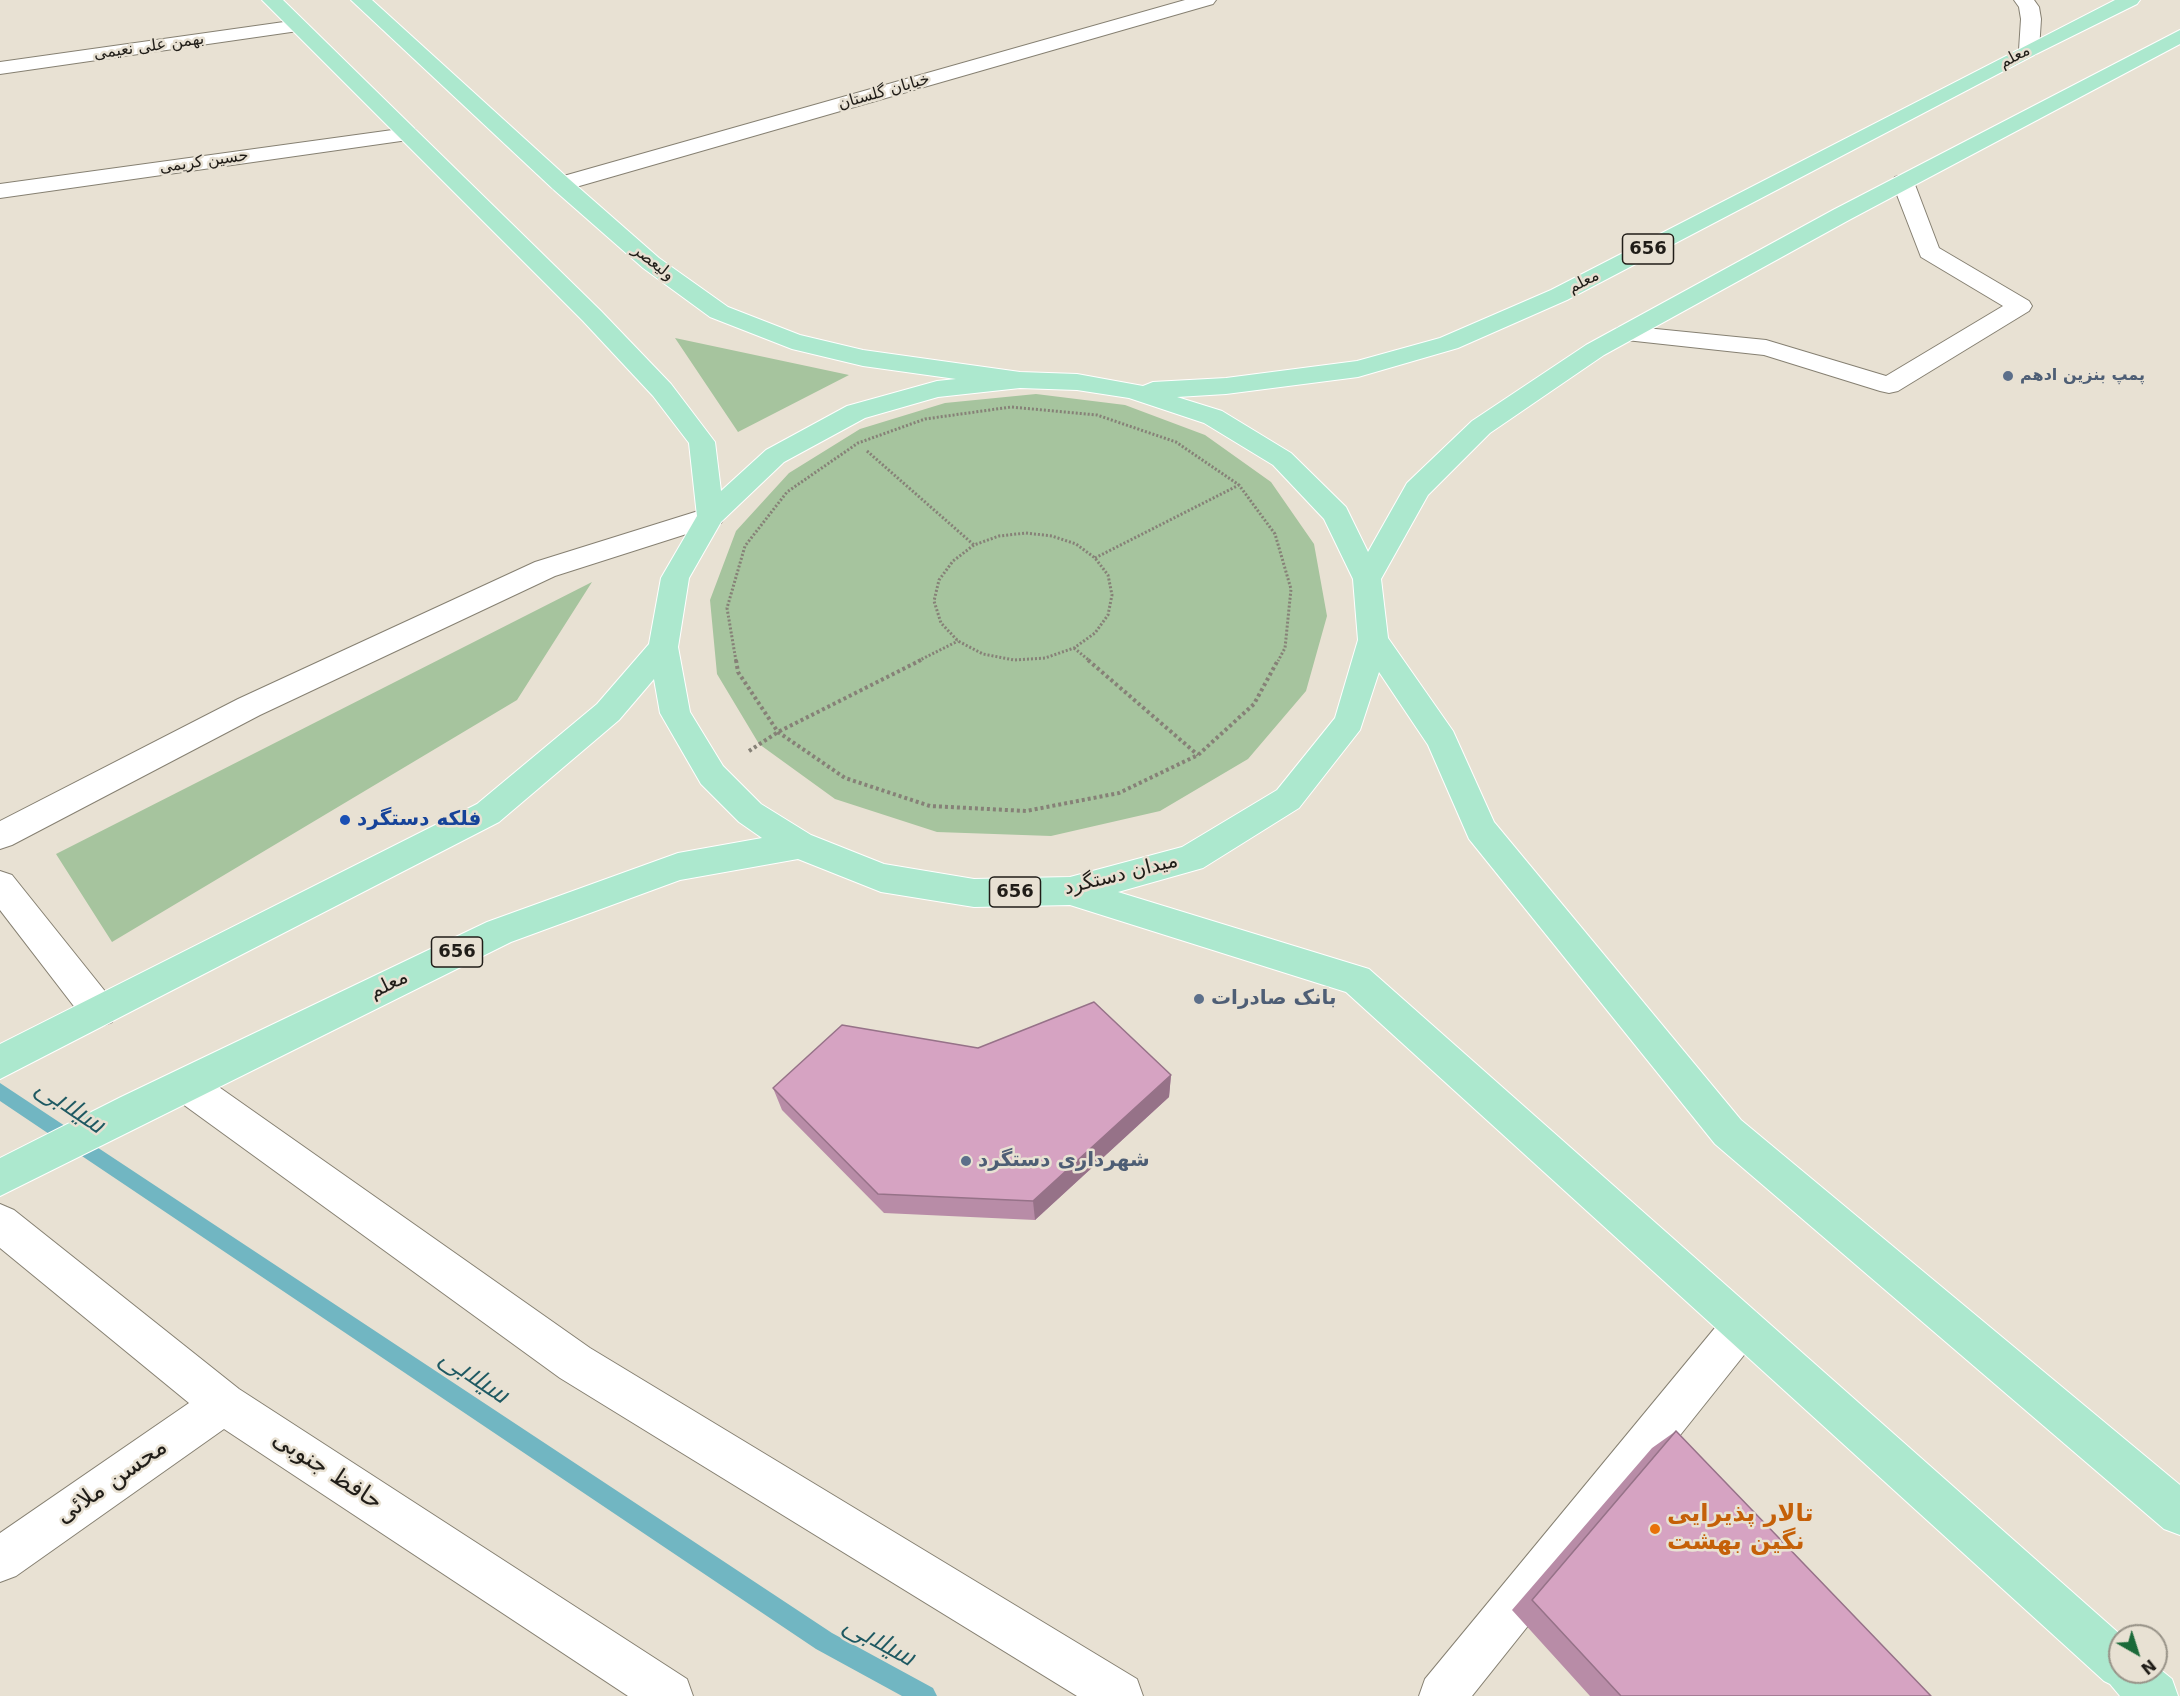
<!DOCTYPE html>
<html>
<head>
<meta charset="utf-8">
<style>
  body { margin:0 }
  #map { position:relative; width:2180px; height:1696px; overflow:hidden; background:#e8e1d3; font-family:"DejaVu Sans",sans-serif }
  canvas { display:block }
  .north { position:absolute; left:2108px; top:1624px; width:60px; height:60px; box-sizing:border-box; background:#e8e1d3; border:2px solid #989388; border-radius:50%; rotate:141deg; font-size:16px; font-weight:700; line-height:24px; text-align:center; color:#201d18 }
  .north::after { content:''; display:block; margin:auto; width:21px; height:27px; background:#1b6a3a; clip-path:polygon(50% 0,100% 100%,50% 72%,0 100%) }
</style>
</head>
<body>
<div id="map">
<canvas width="2180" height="1696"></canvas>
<div class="north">N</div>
</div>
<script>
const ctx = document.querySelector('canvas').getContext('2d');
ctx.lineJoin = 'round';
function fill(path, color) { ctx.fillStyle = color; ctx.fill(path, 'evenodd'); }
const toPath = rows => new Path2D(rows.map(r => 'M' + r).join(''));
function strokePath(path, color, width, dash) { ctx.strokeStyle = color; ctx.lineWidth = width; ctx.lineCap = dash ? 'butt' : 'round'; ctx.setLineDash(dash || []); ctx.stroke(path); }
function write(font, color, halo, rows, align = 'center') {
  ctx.font = font + ' "DejaVu Sans",Cairo,sans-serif'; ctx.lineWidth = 5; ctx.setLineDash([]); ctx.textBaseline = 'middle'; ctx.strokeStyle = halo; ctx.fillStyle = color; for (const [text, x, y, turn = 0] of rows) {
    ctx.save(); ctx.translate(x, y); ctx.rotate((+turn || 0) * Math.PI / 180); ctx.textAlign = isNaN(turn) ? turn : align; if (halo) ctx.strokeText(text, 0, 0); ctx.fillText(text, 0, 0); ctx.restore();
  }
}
const green = toPath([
  [675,338,849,375,738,432],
  [1036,394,1125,405,1205,435,1271,482,1314,544,1327,616,1306,691,1248,759,1160,811,1051,836,937,832,835,799,759,744,717,674,710,600,736,531,789,473,860,429,945,403],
  [592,582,517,700,112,942,56,854]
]);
const stream = toPath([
  [0,1083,832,1633,933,1688,937,1696,902,1696,816,1649,0,1101,0,1083]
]);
const pathFar1 = toPath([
  [867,451,974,545],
  [1026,533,1052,536,1076,544,1095,558,1108,575,1112,595,1108,615,1095,633,1074,648,1045,658,1014,660,983,654,958,641,941,623,934,601,939,580,953,561,974,545,999,536,1026,533],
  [1095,558,1239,485],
  [1074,648,1090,661],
  [736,661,727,608,745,546,787,492,858,443,925,419,1011,407,1097,415,1176,442,1239,485,1275,534,1291,589,1285,648,1278,661],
  [918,661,958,641]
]);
const path = toPath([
  [736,660,738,672,778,732,845,778,930,806,1026,811,1119,793,1198,755,1254,704,1278,660],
  [1088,660,1198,755],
  [749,751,778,732,921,660]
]);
const minor = toPath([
  [1185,0,1216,0,1213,4,569,189,561,191,553,189,550,184,553,179,1185,0],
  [2014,0,2034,0,2039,7,2041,19,2039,50,2036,54,2029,56,2022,54,2019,50,2021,19,2019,7,2014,0],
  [298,20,305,22,308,26,305,30,0,74,0,62,298,20],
  [407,128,415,129,418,134,415,139,0,198,0,184,407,128],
  [1903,175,1911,177,1914,182,1939,248,2029,301,2032,306,2029,311,1898,391,1889,393,1880,391,1764,355,1626,340,1617,338,1614,333,1617,328,1626,326,1766,340,1886,376,2003,306,1921,257,1892,182,1895,177,1903,175],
  [711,507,721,509,725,516,721,523,555,576,260,715,12,845,0,849,0,821,238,699,535,562,711,507],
  [0,871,12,875,112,1000,117,1011,112,1022,99,1027,86,1022,0,910,0,871],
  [186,1068,199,1073,590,1348,1137,1679,1143,1696,1077,1696,560,1378,173,1097,168,1085,173,1073,186,1068],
  [0,1204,14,1210,239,1389,687,1679,693,1696,628,1696,224,1429,16,1576,0,1582,0,1533,189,1403,0,1248,0,1204],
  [1742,1306,1756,1312,1762,1326,1756,1340,1472,1696,1419,1696,1425,1679,1728,1312,1742,1306]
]);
const major = toPath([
  [262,0,283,0,601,311,671,384,715,442,721,491,766,450,847,406,937,381,956,379,863,366,792,349,710,317,643,268,553,189,351,0,372,0,569,179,659,258,728,307,800,335,863,350,1020,372,1077,374,1143,386,1153,382,1226,378,1357,361,1440,338,1551,290,2115,0,2140,0,2137,4,2036,54,1567,300,1458,348,1358,377,1226,394,1177,397,1222,411,1291,453,1346,507,1368,552,1407,483,1472,421,1586,345,1833,210,2180,30,2180,44,1849,220,1604,355,1490,433,1428,495,1381,579,1388,638,1453,731,1494,822,1741,1120,2180,1485,2180,1535,2164,1529,1715,1144,1469,839,1428,745,1379,672,1360,730,1299,808,1203,868,1118,892,1369,969,2122,1636,2120,1636,2120,1672,2156,1672,2156,1666,2172,1679,2178,1696,2120,1696,2110,1684,2104,1681,1346,992,1070,905,974,907,881,892,798,859,680,880,511,942,0,1196,0,1158,121,1097,487,922,678,853,762,838,739,822,701,784,660,713,654,679,619,720,499,822,0,1079,0,1044,477,804,597,704,649,644,661,578,697,516,689,443,653,396,583,321,262,0],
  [1020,388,1077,390,1129,398,1204,423,1273,465,1324,519,1353,579,1358,640,1335,718,1277,790,1182,847,1070,877,974,879,884,864,811,835,761,804,723,766,690,712,678,647,689,578,721,522,784,462,865,418,938,397,1020,388]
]);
const wall = toPath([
  [978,1048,1171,1075,1169,1097,1035,1220,884,1213,782,1110,773,1088],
  [1676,1431,1931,1696,1590,1696,1512,1610,1652,1448]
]);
const shadedWall = toPath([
  [1171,1075,1169,1097,1035,1220,1033,1201]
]);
const building = toPath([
  [1094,1002,1171,1075,1033,1201,878,1194,773,1088,842,1025,978,1048,1094,1002],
  [1676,1431,1931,1696,1621,1696,1532,1600,1676,1431]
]);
const markers = [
  [2008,376,6,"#5c6f8a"],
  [345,820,6,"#1a4fb4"],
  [1199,999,6,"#5c6f8a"],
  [966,1161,6,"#5c6f8a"],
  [1655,1529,6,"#e8710a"]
];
const farStreetnames = [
  ["بهمن علی نعیمی",149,47,-8],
  ["معلم",2015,57,-28],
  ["خیابان گلستان",884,92,-16],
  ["حسین کریمی",204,162,-8],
  ["ولیعصر",653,263,38],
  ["معلم",1584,282,-27]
];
const farServicenames = [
  ["پمپ بنزین ادهم",2020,376]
];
const shields = [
  [1648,249,51],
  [1015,892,51],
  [457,952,51]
];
const shieldNames = [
  ["656",1648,249],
  ["656",1015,892],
  ["656",457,952]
];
const transitNames = [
  ["فلکه دستگرد",357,820]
];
const streetNames = [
  ["میدان دستگرد",1121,875,-14],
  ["معلم",389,985,-26]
];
const serviceNames = [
  ["بانک صادرات",1211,999],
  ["شهرداری دستگرد",978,1161]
];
const nearStreetnames = [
  ["حافظ جنوبی",327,1471,33],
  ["محسن ملائی",112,1482,-35]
];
const nearFoodnames = [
  ["تالار پذیرایی",1667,1515],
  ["نگین بهشت",1667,1543]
];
const nearWaternames = [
  ["سیلابی",70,1107,34],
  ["سیلابی",474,1377,34],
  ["سیلابی",879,1642,29]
];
fill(green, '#a6c49e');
fill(stream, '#71b6c2');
strokePath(minor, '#868072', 2);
strokePath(major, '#fff', 2);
strokePath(pathFar1, '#868177', 3, [2, 2]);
strokePath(path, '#868177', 4, [3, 3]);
fill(minor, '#fff');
fill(major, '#ace8ce');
fill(wall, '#b88ca7');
fill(shadedWall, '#967288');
fill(building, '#d6a3c2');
strokePath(building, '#967288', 1.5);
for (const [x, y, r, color] of markers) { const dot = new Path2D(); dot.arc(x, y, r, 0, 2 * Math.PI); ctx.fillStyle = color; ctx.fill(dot); strokePath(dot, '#e8e1d3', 2); }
write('16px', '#201d18', '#e8e1d3', farStreetnames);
write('bold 16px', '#4e5e75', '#e8e1d3', farServicenames, 'left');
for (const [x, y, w] of shields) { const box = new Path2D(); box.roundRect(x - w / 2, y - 15, w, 30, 4.5); ctx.fillStyle = '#e8e1d3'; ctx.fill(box); strokePath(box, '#201d18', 1.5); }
write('bold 18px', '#201d18', null, shieldNames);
write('bold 20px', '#164399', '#e8e1d3', transitNames, 'left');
write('20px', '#201d18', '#e8e1d3', streetNames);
write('bold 20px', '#4e5e75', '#e8e1d3', serviceNames, 'left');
write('24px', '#201d18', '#e8e1d3', nearStreetnames);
write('bold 24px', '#c56008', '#e8e1d3', nearFoodnames, 'left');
write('italic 26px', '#1e5962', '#e8e1d3', nearWaternames);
</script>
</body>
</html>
